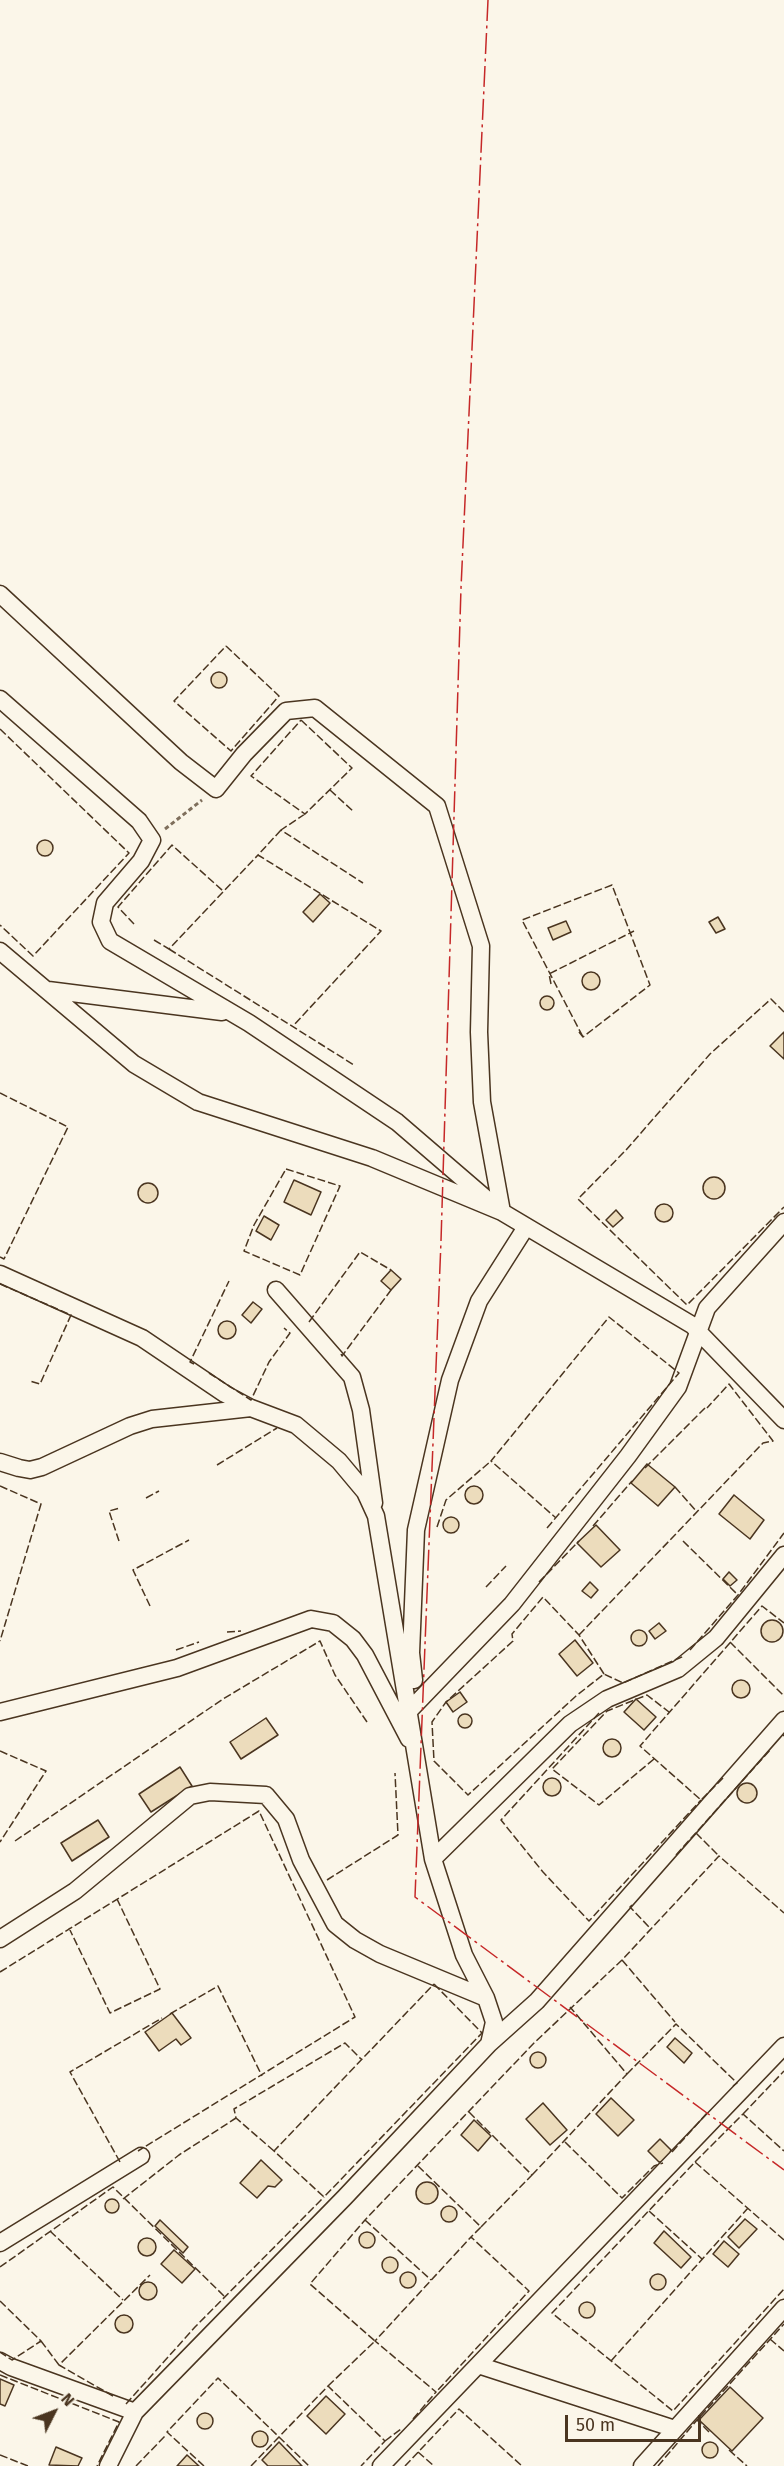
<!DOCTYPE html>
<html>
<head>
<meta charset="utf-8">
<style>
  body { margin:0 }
  #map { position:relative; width:784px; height:2466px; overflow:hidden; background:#fbf6e9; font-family:"Fira Sans",sans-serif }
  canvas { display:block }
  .north { position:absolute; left:24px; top:2382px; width:60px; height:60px; -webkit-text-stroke:4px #fbf6e9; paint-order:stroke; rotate:48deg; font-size:16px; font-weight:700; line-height:24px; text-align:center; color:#4a3520 }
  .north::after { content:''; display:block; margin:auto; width:21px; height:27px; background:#4a3520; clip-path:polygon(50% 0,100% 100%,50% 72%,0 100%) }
  .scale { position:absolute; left:565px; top:2415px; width:136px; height:27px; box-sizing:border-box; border:3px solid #4a3520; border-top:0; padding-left:8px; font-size:18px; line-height:21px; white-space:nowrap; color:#4a3520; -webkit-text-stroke:4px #fbf6e9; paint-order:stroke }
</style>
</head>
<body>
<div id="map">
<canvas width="784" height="2466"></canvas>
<div class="north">N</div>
<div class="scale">50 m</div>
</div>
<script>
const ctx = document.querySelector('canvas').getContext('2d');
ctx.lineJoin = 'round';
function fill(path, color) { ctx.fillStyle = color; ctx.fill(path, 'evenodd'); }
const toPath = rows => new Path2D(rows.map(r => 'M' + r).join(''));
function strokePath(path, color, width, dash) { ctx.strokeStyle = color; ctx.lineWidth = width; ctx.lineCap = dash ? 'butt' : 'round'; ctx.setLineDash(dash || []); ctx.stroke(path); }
const building = toPath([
  '211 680a8 8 0 1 1 16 0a8 8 0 1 1-16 0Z',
  '37 848a8 8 0 1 1 16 0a8 8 0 1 1-16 0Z',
  [320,894,330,903,313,922,303,912,320,894],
  [718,917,725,929,716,933,709,922,718,917],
  [566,921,571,932,553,940,548,928,566,921],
  '582 981a9 9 0 1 1 18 0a9 9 0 1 1-18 0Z',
  '540 1003a7 7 0 1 1 14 0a7 7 0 1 1-14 0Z',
  [784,1032,784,1059,770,1046,784,1032],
  '703 1188a11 11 0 1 1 22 0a11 11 0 1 1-22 0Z',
  [294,1180,321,1192,311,1215,284,1202,294,1180],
  '138 1193a10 10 0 1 1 20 0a10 10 0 1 1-20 0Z',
  '655 1213a9 9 0 1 1 18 0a9 9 0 1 1-18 0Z',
  [616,1210,623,1218,613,1227,606,1220,616,1210],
  [264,1216,279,1225,271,1240,256,1231,264,1216],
  [391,1270,401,1279,391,1290,381,1281,391,1270],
  [253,1302,262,1309,251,1323,242,1315,253,1302],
  '218 1330a9 9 0 1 1 18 0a9 9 0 1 1-18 0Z',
  [647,1464,675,1487,658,1506,631,1483,647,1464],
  '465 1495a9 9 0 1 1 18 0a9 9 0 1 1-18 0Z',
  [734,1495,764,1520,750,1539,719,1514,734,1495],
  '443 1525a8 8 0 1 1 16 0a8 8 0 1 1-16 0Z',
  [596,1525,620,1550,601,1567,577,1543,596,1525],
  [729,1572,737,1580,730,1586,723,1579,729,1572],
  [590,1582,598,1590,591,1598,582,1591,590,1582],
  '761 1631a11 11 0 1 1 22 0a11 11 0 1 1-22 0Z',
  [659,1623,666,1631,655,1639,649,1631,659,1623],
  '631 1638a8 8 0 1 1 16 0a8 8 0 1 1-16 0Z',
  [575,1640,593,1663,577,1676,559,1654,575,1640],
  '732 1689a9 9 0 1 1 18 0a9 9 0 1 1-18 0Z',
  [460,1692,467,1702,453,1712,446,1702,460,1692],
  [636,1699,656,1717,644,1730,624,1712,636,1699],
  '458 1721a7 7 0 1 1 14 0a7 7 0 1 1-14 0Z',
  [266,1718,278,1735,241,1759,230,1742,266,1718],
  '603 1748a9 9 0 1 1 18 0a9 9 0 1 1-18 0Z',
  [180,1767,192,1786,151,1812,139,1794,180,1767],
  '543 1787a9 9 0 1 1 18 0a9 9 0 1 1-18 0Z',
  '737 1793a10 10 0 1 1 20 0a10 10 0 1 1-20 0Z',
  [98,1820,109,1837,72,1861,61,1843,98,1820],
  [172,2013,191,2038,181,2045,176,2039,159,2051,145,2032,172,2013],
  [675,2038,692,2053,684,2063,667,2047,675,2038],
  '530 2060a8 8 0 1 1 16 0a8 8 0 1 1-16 0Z',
  [611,2098,634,2120,618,2136,596,2114,611,2098],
  [543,2103,567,2130,550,2145,526,2119,543,2103],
  [474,2120,491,2136,478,2151,461,2135,474,2120],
  [660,2139,671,2150,667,2161,659,2162,648,2151,660,2139],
  [261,2160,282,2180,275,2187,268,2186,257,2198,240,2183,261,2160],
  '416 2193a11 11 0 1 1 22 0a11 11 0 1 1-22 0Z',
  '105 2206a7 7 0 1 1 14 0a7 7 0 1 1-14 0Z',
  '441 2214a8 8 0 1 1 16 0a8 8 0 1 1-16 0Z',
  [745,2219,757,2229,739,2248,728,2237,745,2219],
  [160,2220,188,2247,183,2253,155,2226,160,2220],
  [664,2231,691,2257,681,2268,654,2243,664,2231],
  '359 2240a8 8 0 1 1 16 0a8 8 0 1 1-16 0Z',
  '138 2247a9 9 0 1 1 18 0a9 9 0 1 1-18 0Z',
  [724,2241,739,2254,728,2267,713,2254,724,2241],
  [174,2250,195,2269,182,2283,161,2264,174,2250],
  '382 2265a8 8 0 1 1 16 0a8 8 0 1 1-16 0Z',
  '400 2280a8 8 0 1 1 16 0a8 8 0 1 1-16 0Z',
  '650 2282a8 8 0 1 1 16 0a8 8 0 1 1-16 0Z',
  '139 2291a9 9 0 1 1 18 0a9 9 0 1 1-18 0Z',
  '579 2310a8 8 0 1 1 16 0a8 8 0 1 1-16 0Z',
  '115 2324a9 9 0 1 1 18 0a9 9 0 1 1-18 0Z',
  [0,2379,14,2385,5,2406,0,2404,0,2379],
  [730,2387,763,2418,732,2451,699,2420,730,2387],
  [326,2396,345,2414,326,2434,307,2416,326,2396],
  '197 2421a8 8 0 1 1 16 0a8 8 0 1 1-16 0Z',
  '252 2439a8 8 0 1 1 16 0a8 8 0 1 1-16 0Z',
  [279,2442,302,2466,268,2466,262,2460,279,2442],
  '702 2450a8 8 0 1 1 16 0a8 8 0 1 1-16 0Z',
  [56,2447,82,2458,78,2466,49,2465,56,2447],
  [187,2455,199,2466,177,2466,187,2455]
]);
const path = toPath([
  [165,829,202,800]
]);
const minor = toPath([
  [0,594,181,762,216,789,244,754,286,711,315,708,437,806,481,946,479,1032,482,1102,502,1212],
  [0,699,139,821,152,840,141,861,105,903,101,922,110,941,249,1023,397,1122,490,1202],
  [0,951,134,1064,198,1102,372,1158,502,1212,692,1325,784,1420],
  [48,990,222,1012],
  [0,1274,142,1338,225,1394,251,1408,296,1425,339,1461,365,1492,376,1516,433,1859,464,1955,486,1998,494,2022,489,2044],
  [276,1290,352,1377,361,1410,374,1503],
  [0,1462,19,1468,30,1470,42,1467,130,1426,152,1419,251,1408],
  [414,1680,411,1653,416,1530,450,1380,479,1301,526,1227],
  [409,1711,512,1604,628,1456,678,1387,707,1308,784,1222],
  [0,1712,177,1668,311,1619,333,1623,353,1639,365,1655,409,1739],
  [433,1859,570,1724,607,1699,678,1669,716,1638,784,1555],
  [0,1939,75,1891,190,1796,210,1792,266,1795,286,1819,301,1860,335,1924,355,1940,380,1954,486,1998],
  [0,2243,141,2156],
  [0,2361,11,2367,135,2412],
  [478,2365,675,2429],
  [108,2466,135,2412,345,2197,489,2044,537,2001,784,1720],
  [381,2466,784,2046],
  [642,2466,784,2308]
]);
const fence = toPath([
  [226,646,279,696,231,751,174,701,226,646],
  [301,720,352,768,305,814,251,776,301,720],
  [0,729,129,853,33,956,0,925],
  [330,790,354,812],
  [305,814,281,830,363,883],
  [281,830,258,855,381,931,293,1026],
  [134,924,118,907,172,845,223,891],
  [154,940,169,949,258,855],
  [169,949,354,1065],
  [551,984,549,974,634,931],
  [784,1012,771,999,710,1054,626,1150,578,1199,687,1305,784,1207],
  [579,1032,583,1037,650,985,612,885,522,920,583,1037],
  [0,1093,68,1127,4,1259,0,1257],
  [286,1169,340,1186,300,1275,244,1251,254,1225,286,1169],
  [0,1284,71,1315,40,1384,30,1381],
  [309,1322,360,1252,391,1270],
  [341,1354,342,1356,391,1290],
  [194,1364,190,1362,229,1281],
  [209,1373,251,1400,269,1362,290,1333,284,1328],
  [217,1465,277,1428],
  [645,1468,705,1408],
  [0,1486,41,1504,0,1641],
  [675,1487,697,1512],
  [146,1498,159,1491],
  [593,1526,632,1481],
  [437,1527,446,1500,491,1461],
  [547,1528,679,1373,609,1317,491,1461,556,1518],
  [119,1541,109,1511,120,1508],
  [683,1541,738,1595],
  [539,1582,579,1541],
  [486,1587,506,1566],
  [150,1606,133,1570,189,1540],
  [227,1632,241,1631],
  [579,1635,763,1443,773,1441,729,1384,707,1408],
  [730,1642,784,1696],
  [176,1650,199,1642],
  [690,1650,738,1595,784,1533],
  [604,1674,579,1635,543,1597,512,1634,513,1641,446,1702,432,1722,434,1761,468,1795,576,1696,604,1674,623,1683,684,1656],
  [599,1713,501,1820,543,1872,589,1921,701,1800],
  [783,1736,784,1735],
  [0,1751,46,1771,0,1842],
  [654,1759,599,1805,552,1769,607,1711,647,1695,669,1712],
  [723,1778,701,1800,640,1746,762,1606,784,1623],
  [696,1833,719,1856],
  [15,1841,223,1699,320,1641,335,1675,367,1722],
  [676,1855,770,1750],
  [327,1880,398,1835,395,1773],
  [632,1905,630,1907,650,1928],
  [69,1928,110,2013,160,1989,117,1899],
  [622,1960,675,2022],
  [0,1972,259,1811,355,2017,138,2151],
  [434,1984,482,2033,324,2197,274,2151,434,1984],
  [170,2014,218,1986,262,2076],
  [627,2074,676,2024,737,2083,733,2086],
  [469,2112,532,2175,481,2227],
  [743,2114,784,2071],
  [565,2142,622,2198,654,2166,663,2163],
  [274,2151,236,2118,234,2109,345,2043,362,2060],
  [672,2152,708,2112],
  [120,2162,70,2072,162,2018],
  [695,2162,743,2114,784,2151],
  [418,2166,481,2227,471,2237],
  [532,2175,627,2074,570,2007],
  [123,2199,179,2155,236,2118],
  [649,2211,702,2259],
  [365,2220,431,2280],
  [50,2231,123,2300],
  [784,2240,695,2162,552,2313,673,2411,784,2289],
  [0,2267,113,2187,225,2297],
  [0,2301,41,2341,12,2360,0,2352],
  [770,2339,784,2351],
  [41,2341,59,2365],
  [611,2361,748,2208],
  [0,2375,119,2422,97,2466],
  [328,2386,375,2341,310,2284,365,2220,534,2043,622,1960,719,1856,784,1913],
  [113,2396,59,2365,150,2275],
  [126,2404,195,2327,324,2197],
  [413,2419,436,2392,375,2341,471,2237,529,2291,438,2390],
  [709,2432,697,2420,784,2324],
  [385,2441,401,2429],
  [729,2450,747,2466],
  [418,2452,434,2466],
  [0,2455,28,2466],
  [136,2466,166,2435],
  [204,2466,167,2432,218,2378,309,2466],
  [251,2466,328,2386,385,2441,361,2466],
  [405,2466,459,2409,522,2466],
  [658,2466,697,2420]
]);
const power = toPath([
  [488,0,461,588,441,1241,415,1897,784,2170]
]);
fill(building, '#ecdcbc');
strokePath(building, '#4a3520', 1.5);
strokePath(minor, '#4a3520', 19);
strokePath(path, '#7f6f5c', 3, [4.5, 3]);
strokePath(minor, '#fbf6e9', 16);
strokePath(fence, '#4a3520', 1.5, [8, 3]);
strokePath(power, '#c62828', 1.5, [21, 4.5, 3, 4.5]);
</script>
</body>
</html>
